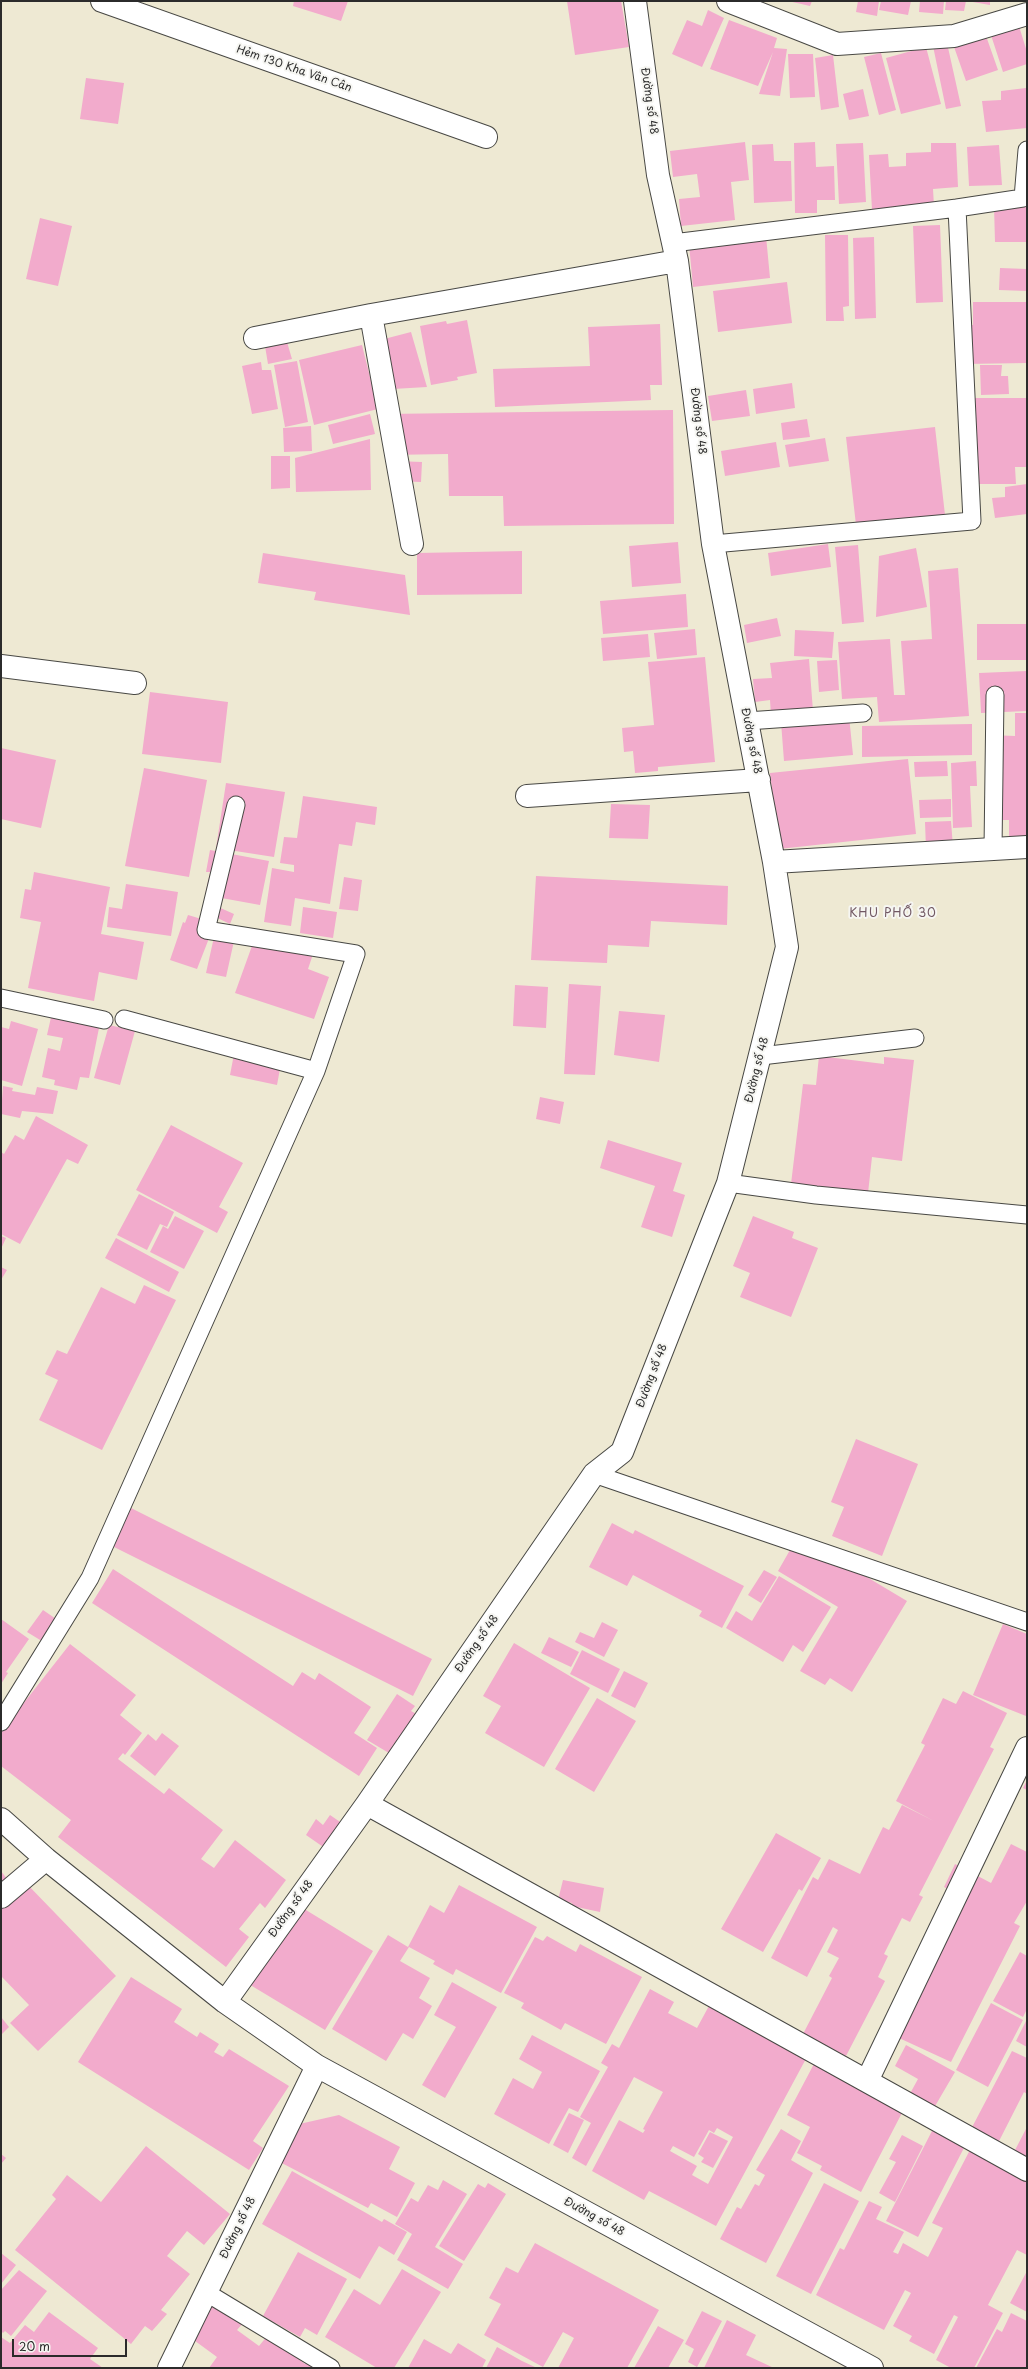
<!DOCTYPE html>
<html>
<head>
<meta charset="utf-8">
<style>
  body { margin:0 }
  #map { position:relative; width:1028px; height:2369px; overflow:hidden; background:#eee9d3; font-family:"Playpen Sans",sans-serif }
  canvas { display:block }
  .frame { position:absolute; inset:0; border:2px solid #2b2b2b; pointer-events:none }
  .scale { position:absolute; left:12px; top:2339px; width:115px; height:18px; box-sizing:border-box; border:2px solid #2b2b2b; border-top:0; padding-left:5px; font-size:12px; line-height:14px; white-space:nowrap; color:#2b2b2b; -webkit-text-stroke:3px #f6f6f2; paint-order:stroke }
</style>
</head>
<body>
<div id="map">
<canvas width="1028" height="2369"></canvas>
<div class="frame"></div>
<div class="scale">20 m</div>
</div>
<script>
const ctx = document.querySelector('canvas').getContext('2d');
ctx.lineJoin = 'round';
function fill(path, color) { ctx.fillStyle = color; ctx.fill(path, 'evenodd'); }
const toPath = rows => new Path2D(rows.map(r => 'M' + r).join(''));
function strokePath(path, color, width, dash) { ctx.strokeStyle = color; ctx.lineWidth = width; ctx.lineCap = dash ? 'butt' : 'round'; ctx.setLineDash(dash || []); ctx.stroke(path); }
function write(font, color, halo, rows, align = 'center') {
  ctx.font = font + ' "Playpen Sans",sans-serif'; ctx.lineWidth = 4; ctx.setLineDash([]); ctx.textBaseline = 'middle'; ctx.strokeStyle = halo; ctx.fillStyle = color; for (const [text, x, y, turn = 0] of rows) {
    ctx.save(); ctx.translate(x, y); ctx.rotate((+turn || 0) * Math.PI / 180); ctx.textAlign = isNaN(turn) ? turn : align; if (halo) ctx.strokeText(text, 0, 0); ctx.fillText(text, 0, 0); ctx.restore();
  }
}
const building = toPath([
  [294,1,348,1,341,21,293,6],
  [567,1,621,1,629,47,575,55],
  [788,1,812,1,810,6],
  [858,1,879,1,877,16,856,12],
  [881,1,911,1,908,15,879,10],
  [920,1,944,1,943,14,919,12],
  [946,1,966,1,964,11,945,10],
  [967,1,990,1,990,5],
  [708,10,724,18,702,67,672,54,687,20,702,26],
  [729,20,777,38,774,48,787,49,780,96,759,94,773,52,758,86,710,69],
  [1018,23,1027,52,1027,64,1003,72,990,32],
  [985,33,998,70,966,81,953,44],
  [947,43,961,106,946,109,933,46],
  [926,47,941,104,901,114,886,58],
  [881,53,896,110,879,115,864,57],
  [788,54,813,54,815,97,790,98],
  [833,55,839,107,821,110,815,58],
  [86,78,124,83,118,124,80,119],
  [1026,88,1027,128,986,132,982,101,1001,100,1001,91],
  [863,89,869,116,849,120,843,94],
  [745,142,749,180,731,182,735,220,681,226,679,199,700,197,697,174,673,177,670,151],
  [815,142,816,167,834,166,835,200,817,200,817,213,795,213,794,143],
  [863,143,866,202,839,204,836,144],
  [931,143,956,143,958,187,933,189,934,206,872,210,869,155,888,154,889,167,906,166,906,153,931,152],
  [773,144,774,161,791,161,792,201,754,203,752,145],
  [999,145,1002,185,969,186,967,147],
  [994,206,1027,206,1027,242,995,242],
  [40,218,72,226,58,286,26,279],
  [940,225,943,302,916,303,913,226],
  [825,235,848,235,849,306,843,307,844,321,826,321],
  [766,236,770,278,693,287,689,244],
  [874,237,876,318,855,319,853,238],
  [1000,268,1027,269,1027,291,999,290],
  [787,282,792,323,718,332,713,291],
  [973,302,1027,302,1027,363,965,364,965,325,973,325],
  [467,320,477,373,457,377,458,380,431,385,420,326,446,321,447,324],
  [660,324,662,385,650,385,651,400,495,407,493,369,590,366,588,327],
  [411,332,427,387,393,389,365,344],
  [287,342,292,359,268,364,265,346],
  [362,345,378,409,314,425,299,360],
  [297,361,308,422,285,427,274,365],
  [261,362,262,370,271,370,278,409,252,414,242,366],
  [980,365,1002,365,1001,376,1008,376,1009,394,981,395],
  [792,383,795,408,756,414,753,389],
  [746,390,750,416,712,421,708,396],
  [971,398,1027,398,1027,467,1015,467,1016,484,963,484],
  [673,410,674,524,504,526,503,496,449,496,448,454,388,455,387,414],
  [370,414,375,434,333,444,328,425],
  [807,419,810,437,783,440,781,423],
  [311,426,312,451,284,452,283,428],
  [935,427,945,515,856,525,846,437],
  [825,438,829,461,789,467,785,445],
  [370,439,371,490,296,492,295,458],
  [776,442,780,467,725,476,721,451],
  [271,456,290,456,290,488,271,489],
  [395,461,422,462,421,482,393,481],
  [1027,484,1027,514,995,518,992,498,1005,497,1005,487],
  [678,542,681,583,632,587,629,546],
  [828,544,831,567,771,576,768,553],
  [858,545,864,622,842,624,835,547],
  [916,548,927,607,876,617,879,556],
  [522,551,522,594,417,595,417,553],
  [263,553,405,575,410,615,314,600,316,592,258,583],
  [958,568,969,716,879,722,877,697,842,699,838,642,890,639,894,695,905,695,901,641,932,639,928,571],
  [686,594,688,627,603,634,600,601],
  [777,618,781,636,747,643,744,625],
  [977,624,1027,624,1027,660,977,660],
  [695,629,697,655,657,659,654,633],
  [795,630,834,632,832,658,794,656],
  [648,634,650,657,603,661,601,638],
  [705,657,715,762,658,767,658,771,635,773,633,751,624,752,622,728,654,725,648,662],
  [809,659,813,711,771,715,770,700,755,702,753,679,772,678,770,663],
  [837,660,839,690,819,692,817,661],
  [1027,671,1027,711,981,713,979,673],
  [150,692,228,702,221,763,142,754],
  [1015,713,1027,713,1027,837,1009,837,1009,820,991,820,991,735,1015,736],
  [849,716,853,755,784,761,781,722],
  [972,724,972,755,862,757,862,726],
  [1,748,56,760,41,828,1,819],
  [908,759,916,834,779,849,770,773],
  [947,761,948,776,915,777,914,762],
  [976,761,977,786,970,786,972,827,953,828,951,763],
  [144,768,207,780,189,877,125,866],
  [226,783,285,792,274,857,216,848],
  [303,796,377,807,375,825,356,822,352,846,339,844,330,904,295,898,291,926,264,922,272,868,294,872,294,865,280,863,284,837,297,838],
  [951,799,951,817,920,818,919,800],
  [611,804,650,805,648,839,609,838],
  [951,821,953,847,926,849,925,822],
  [210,850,269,861,260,905,205,895,210,872,206,872],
  [34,872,110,887,101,934,144,942,137,980,99,972,94,1001,28,988,41,922,20,918,25,889,31,890],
  [536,876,728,886,727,925,651,921,649,947,608,945,607,963,531,960],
  [344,877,362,880,358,911,339,909],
  [126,884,178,892,171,936,107,927,109,907,122,909],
  [207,902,234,914,230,924,203,911],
  [303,907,337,912,333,938,300,933],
  [188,915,215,923,197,969,170,960,183,922,185,923],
  [257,932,314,951,308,969,329,977,314,1019,235,993],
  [214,937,234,941,226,977,206,973],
  [569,984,601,986,595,1075,564,1074],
  [515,985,548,987,546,1028,513,1026],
  [619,1011,665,1015,659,1062,614,1055],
  [52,1013,100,1023,89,1078,80,1077,77,1090,54,1085,55,1080,42,1077,48,1048,60,1051,63,1038,47,1035],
  [11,1021,38,1029,22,1086,1,1080,1,1027,9,1029],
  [109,1025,135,1031,120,1085,94,1078],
  [235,1049,282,1058,277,1085,230,1075],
  [819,1056,884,1064,884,1057,914,1060,902,1161,872,1157,868,1193,791,1184,803,1084,816,1085],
  [3,1086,13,1088,12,1091,35,1095,37,1087,58,1091,53,1114,22,1111,20,1118,1,1114],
  [540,1097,564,1102,560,1124,536,1119],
  [36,1116,88,1145,78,1164,67,1159,20,1244,1,1234,1,1152,4,1154,15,1135,24,1140],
  [171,1125,243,1163,219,1207,228,1212,217,1233,136,1190],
  [608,1140,682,1163,673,1191,685,1195,672,1237,641,1227,655,1186,600,1168],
  [139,1194,174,1212,167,1227,160,1224,147,1250,117,1235],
  [175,1216,204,1231,184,1269,150,1252,163,1226,168,1229],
  [753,1216,794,1232,792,1238,818,1248,791,1317,740,1297,750,1273,733,1266],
  [1,1236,6,1238,1,1249],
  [116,1238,179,1272,169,1292,105,1258],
  [1,1267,7,1270,1,1280],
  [144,1285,176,1300,102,1450,39,1420,58,1380,45,1374,57,1350,67,1354,101,1287,135,1304],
  [856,1439,918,1464,882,1556,832,1536,844,1507,831,1502],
  [127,1506,432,1659,413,1696,108,1544],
  [612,1523,633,1534,635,1530,744,1586,722,1628,699,1616,702,1611,633,1575,627,1586,589,1567],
  [798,1536,907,1601,852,1692,830,1678,825,1685,800,1671,838,1607,778,1571],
  [113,1569,293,1686,302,1672,315,1680,319,1673,371,1707,354,1733,377,1748,359,1776,92,1603],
  [764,1570,777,1577,761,1603,748,1595],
  [779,1576,831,1607,803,1652,793,1645,783,1662,726,1628,736,1611,752,1621],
  [43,1610,59,1621,45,1643,27,1632],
  [1,1619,29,1639,6,1672,8,1673,1,1684],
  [602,1622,618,1630,604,1657,575,1642,580,1632,594,1638],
  [1003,1624,1027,1634,1026,1716,973,1695],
  [549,1637,579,1652,571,1667,541,1653],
  [514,1643,590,1688,544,1767,485,1733,501,1706,483,1696],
  [70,1644,136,1695,120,1715,142,1733,125,1755,123,1753,118,1759,164,1794,169,1788,223,1830,201,1859,214,1868,235,1840,286,1880,265,1908,260,1903,239,1929,249,1937,226,1967,58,1837,71,1820,1,1766,1,1732],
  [582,1650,620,1669,608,1693,570,1674],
  [624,1671,648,1683,635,1708,611,1696],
  [963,1691,1007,1713,990,1747,994,1749,919,1895,923,1897,910,1922,902,1918,884,1954,888,1956,878,1977,885,1981,846,2056,803,2034,832,1978,829,1976,839,1958,827,1952,838,1930,833,1927,807,1977,771,1958,813,1877,818,1880,829,1859,860,1874,883,1827,889,1830,902,1805,934,1821,896,1801,925,1745,921,1743,943,1698,956,1704],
  [397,1694,415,1706,411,1711,420,1716,394,1756,367,1740],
  [597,1698,636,1721,594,1792,555,1769],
  [162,1733,179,1746,155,1776,130,1756,148,1734,156,1741],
  [1027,1780,1027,1790,1023,1788],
  [330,1815,346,1826,329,1851,306,1835,316,1819,323,1825],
  [776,1833,821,1858,802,1891,799,1889,763,1952,721,1929],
  [1011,1844,1027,1852,1027,1901,1014,1923,1020,1926,951,2062,886,2032,950,1890,944,1887,955,1864,991,1883],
  [1,1871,7,1879,1,1884],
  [563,1880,604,1888,600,1912,572,1906,572,1903,558,1900],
  [25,1882,116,1976,38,2051,10,2023,29,2005,1,1976,1,1905],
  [459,1885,537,1927,501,1993,456,1969,453,1975,433,1964,435,1961,409,1947,400,1961,430,1978,419,1998,432,2006,413,2039,403,2033,386,2061,332,2029,388,1935,408,1947,430,1905,444,1913],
  [301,1907,373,1951,325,2030,247,1983],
  [547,1936,576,1952,580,1944,642,1977,606,2044,565,2023,561,2030,521,2008,524,2003,504,1993,535,1937,543,1941],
  [1020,1952,1027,1956,1027,2009,1023,2017,993,2001],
  [131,1977,182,2009,174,2022,197,2037,200,2032,219,2044,214,2052,223,2057,229,2049,289,2086,253,2141,263,2148,249,2170,78,2062],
  [452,1982,497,2007,445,2098,422,2085,456,2027,434,2015],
  [650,1989,674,2002,668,2013,697,2028,710,2004,808,2055,716,2226,649,2191,644,2200,592,2171,619,2120,643,2133,645,2130,643,2129,663,2092,634,2077,586,2166,572,2158,591,2123,580,2117,608,2067,601,2063,612,2044,619,2048],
  [717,2128,733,2137,708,2184,692,2175,697,2166,670,2151,673,2146,694,2157,709,2130,714,2133],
  [991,2003,1023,2020,988,2087,956,2070],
  [1,2017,9,2027,1,2035],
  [1027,2019,1027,2047,1016,2041],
  [532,2035,600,2071,578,2112,569,2108,549,2144,494,2114,513,2078,533,2089,542,2072,519,2059],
  [906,2045,955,2072,931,2113,907,2099,918,2079,895,2066],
  [1012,2051,1027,2058,1027,2094,1024,2092,996,2147,969,2133],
  [815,2062,905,2107,861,2192,820,2170,822,2166,797,2153,810,2127,787,2115],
  [569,2113,584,2120,568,2153,553,2145],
  [339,2115,400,2147,389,2169,415,2183,397,2217,371,2203,368,2208,276,2160,295,2125],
  [934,2127,966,2144,918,2237,886,2221],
  [1027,2127,1027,2159,1014,2152],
  [781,2129,801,2141,791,2160,813,2173,766,2263,720,2239,737,2207,741,2209,755,2184,759,2186,765,2175,756,2170],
  [710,2132,728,2141,713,2168,701,2162,704,2158,698,2154],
  [902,2135,923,2146,895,2202,879,2193,896,2162,889,2159],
  [146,2146,230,2214,204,2245,187,2231,167,2256,190,2274,161,2310,167,2314,152,2331,145,2326,131,2344,15,2250,56,2199,52,2195,67,2175,101,2202],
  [971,2148,1027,2177,1027,2255,1017,2250,988,2305,1003,2313,974,2368,951,2368,936,2360,958,2317,954,2315,934,2354,909,2341,912,2336,893,2326,911,2293,905,2290,884,2330,816,2295,840,2248,844,2250,869,2201,882,2207,876,2219,904,2232,893,2252,898,2254,903,2243,928,2257,943,2228,932,2223],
  [1,2154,6,2158,1,2164],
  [292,2171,382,2222,384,2219,407,2232,394,2255,379,2246,360,2279,262,2224],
  [443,2180,467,2194,435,2247,463,2264,448,2289,397,2260,412,2234,395,2224,411,2198,418,2202,428,2185,438,2190],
  [488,2183,506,2194,464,2261,439,2246,478,2184,485,2188],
  [824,2183,859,2201,811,2294,776,2276],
  [535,2243,659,2310,627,2368,558,2368,574,2338,563,2332,543,2367,484,2335,501,2304,489,2298,506,2267,518,2273],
  [298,2252,347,2279,317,2335,305,2328,300,2337,263,2316],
  [1,2253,16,2265,1,2284],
  [402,2269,441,2292,394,2368,377,2368,325,2337,354,2289,380,2305],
  [19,2270,47,2291,11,2336,5,2331,3,2333,1,2331,1,2290],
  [1027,2271,1027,2312,1010,2303],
  [210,2299,243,2323,237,2330,259,2346,268,2335,305,2364,310,2358,322,2368,209,2368,217,2357,191,2338],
  [702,2311,722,2321,697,2367,688,2362,694,2349,685,2344],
  [49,2312,98,2348,90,2359,103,2368,1,2368,1,2337,10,2343,25,2325,34,2332],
  [1011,2313,1027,2321,1027,2368,976,2368,997,2329,1002,2332],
  [727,2320,756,2335,746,2355,774,2368,704,2368],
  [658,2326,684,2340,668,2368,634,2368],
  [424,2339,451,2354,458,2343,486,2360,482,2368,408,2368],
  [497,2347,522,2361,537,2368,486,2368]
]);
const lane = toPath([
  [957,208,1023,198,1027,150],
  [673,243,957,208,972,521,713,544],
  [747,721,863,713],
  [993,849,995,695],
  [1,998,104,1020],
  [124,1019,316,1071],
  [761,1056,915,1038],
  [728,1183,816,1195,1027,1215],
  [594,1474,1027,1622],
  [1,1722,90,1578,316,1071,356,954,206,930,236,805],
  [207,2293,331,2368]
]);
const street = toPath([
  [102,1,486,137],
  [728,1,837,44,954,36,1027,14],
  [255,338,371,315],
  [412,544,371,315,677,261],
  [1,666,135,683],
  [527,796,759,780],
  [774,862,1027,847],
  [367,1804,1027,2170],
  [1,1819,46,1859,225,2002,317,2066,872,2368],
  [1,1897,46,1859],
  [225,2002,367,1804,594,1474,622,1452,728,1183,787,947,774,862,713,544,677,261,658,175,635,1],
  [867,2081,1027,1748],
  [169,2368,317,2066]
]);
const streetNames = [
  ["Hẻm 130 Kha Vân Cân",294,69,19],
  ["Đường số 48",649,101,82],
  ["Đường số 48",698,421,83],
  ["Đường số 48",751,741,79],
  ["Đường số 48",757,1070,-76],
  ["Đường số 48",652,1376,-69],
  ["Đường số 48",477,1644,-55],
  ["Đường số 48",291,1909,-54],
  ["Đường số 48",594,2217,29],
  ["Đường số 48",238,2228,-64]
];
const neighbourhoodNames = [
  ["KHU PHỐ 30",893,914]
];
fill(building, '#f2abcc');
strokePath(lane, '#484844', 19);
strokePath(street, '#484844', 24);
strokePath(lane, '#fff', 17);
strokePath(street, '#fff', 22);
write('11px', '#2b2b2b', '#f6f6f2', streetNames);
ctx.letterSpacing = '1px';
write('12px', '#715863', '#f6f6f2', neighbourhoodNames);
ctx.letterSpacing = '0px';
</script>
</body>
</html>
